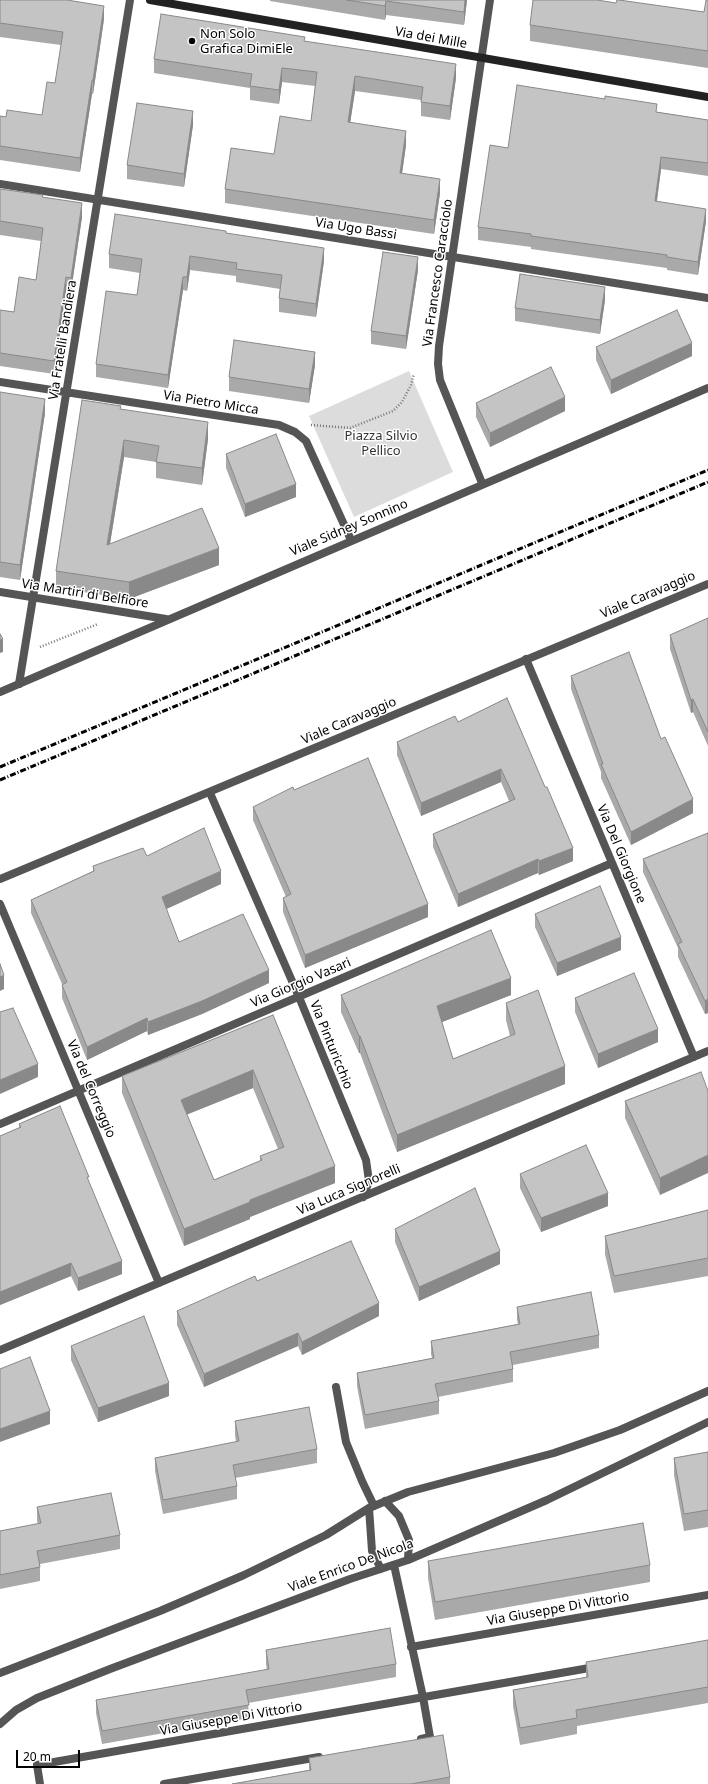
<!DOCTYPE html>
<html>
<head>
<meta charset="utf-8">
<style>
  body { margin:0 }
  #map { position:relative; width:708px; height:1784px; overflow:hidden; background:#fff; font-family:"Noto Sans",sans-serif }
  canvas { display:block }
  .scale { position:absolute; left:16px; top:1750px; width:64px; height:18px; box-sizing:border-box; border:2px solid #000; border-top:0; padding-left:5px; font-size:12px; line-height:14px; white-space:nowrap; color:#000; -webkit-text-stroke:3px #fff; paint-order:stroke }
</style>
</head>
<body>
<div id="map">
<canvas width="708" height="1784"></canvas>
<div class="scale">20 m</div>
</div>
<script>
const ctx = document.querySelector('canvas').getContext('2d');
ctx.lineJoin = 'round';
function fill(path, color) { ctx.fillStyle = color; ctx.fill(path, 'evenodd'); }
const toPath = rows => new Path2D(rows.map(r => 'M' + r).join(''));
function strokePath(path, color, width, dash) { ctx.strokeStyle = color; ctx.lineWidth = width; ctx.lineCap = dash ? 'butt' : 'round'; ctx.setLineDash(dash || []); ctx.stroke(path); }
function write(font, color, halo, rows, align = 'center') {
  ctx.font = font + ' "Noto Sans",sans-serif'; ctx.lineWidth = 3; ctx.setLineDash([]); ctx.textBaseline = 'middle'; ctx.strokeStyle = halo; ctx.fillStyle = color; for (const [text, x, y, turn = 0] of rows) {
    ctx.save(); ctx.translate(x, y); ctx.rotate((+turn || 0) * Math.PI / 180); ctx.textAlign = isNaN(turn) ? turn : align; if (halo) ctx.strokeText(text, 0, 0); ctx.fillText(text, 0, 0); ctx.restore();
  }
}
const green = toPath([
  [409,371,453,472,354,517,309,416]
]);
const path = toPath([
  [311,425,350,428,393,411,402,402,411,385,414,374],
  [40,647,98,624]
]);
const service = toPath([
  [336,1387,346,1442,362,1481,374,1506],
  [394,1565,423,1697,430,1737,421,1739],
  [411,1647,708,1595],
  [40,1784,37,1765,595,1667],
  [164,1784,319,1757]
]);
const minor = toPath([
  [0,184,708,298],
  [0,382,279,425,295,432,306,441,351,540],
  [482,483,440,380,438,364,439,346,490,0],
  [0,592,166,619],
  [526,659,694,1057],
  [19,684,130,0],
  [210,793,299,997,366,1160,369,1181,363,1197],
  [0,904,159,1283],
  [0,1124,612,863],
  [0,1350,708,1051],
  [385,1501,399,1516,409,1540,408,1560],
  [369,1508,372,1551,381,1569],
  [0,1673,160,1611,244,1575,326,1535,369,1508,408,1492,554,1453,620,1430,708,1391],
  [0,1724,16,1710,37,1698,110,1669,350,1579,408,1560,547,1500,708,1422]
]);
const tertiary = toPath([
  [0,692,708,388],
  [0,879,708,584]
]);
const secondary = toPath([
  [150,0,708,97]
]);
const rail = toPath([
  [0,767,708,470],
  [0,780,708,482]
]);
const wall = toPath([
  [0,0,104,19,93,94,92,94,80,172,0,160,0,116,6,117,42,115,55,83,61,45,0,37],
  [270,0,467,0,464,25,386,15,385,20,270,1],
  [708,0,708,68,530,41,530,25,616,3,704,12],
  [305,41,456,78,450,120,421,116,421,100,355,91,350,123,406,145,402,174,440,193,434,234,225,203,225,189,274,154,311,121,315,86,282,82,279,104,250,100,250,88,154,73,154,59],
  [657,112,708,120,708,176,661,169,657,201,706,221,698,275,667,270,667,268,531,249,531,247,478,240,478,227,508,148],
  [193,125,184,187,127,179,127,165],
  [0,189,43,198,82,217,71,291,66,291,54,374,0,366,0,310,14,312,36,280,41,241,0,235],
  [226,233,324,261,316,317,279,312,279,298,280,289,236,282,236,276,190,270,187,291,183,290,168,388,96,377,96,364,137,295,140,273,109,268,109,254],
  [418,270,406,349,371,344,371,331],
  [605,300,600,334,515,321,515,308],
  [596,347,692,356,611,394,596,360],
  [315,365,309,403,229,391,229,377],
  [0,392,45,413,20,580,0,577],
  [476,403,565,411,490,447,476,417],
  [121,409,208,439,202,485,156,478,156,462,124,457,110,544,219,565,129,599,56,588,56,571],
  [226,454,296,497,245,517,226,468],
  [708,618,708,746,693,712,691,713,670,649,670,635],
  [571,676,661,739,693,813,631,845,601,778,601,772,571,689],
  [507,698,573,861,539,875,538,873,458,907,433,847,433,834,509,801,501,782,421,816,397,755,397,742,458,722],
  [294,790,428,917,305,968,283,912,283,898,286,897,253,820,253,807],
  [708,833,708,1013,705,1014,678,957,678,948,643,872,643,859],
  [147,856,221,884,166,909,179,942,269,983,202,1014,148,1035,147,1031,87,1060,62,998,62,984,31,913,31,900,93,871,93,866],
  [535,914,621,950,557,976,535,927],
  [341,995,511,995,442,1022,453,1059,510,1036,506,1020,506,1003,565,1084,397,1152,360,1053,359,1053,341,1012],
  [575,998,658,1042,598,1068,575,1012],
  [273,1015,335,1183,250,1217,250,1219,184,1246,122,1093,122,1076],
  [253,1088,278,1149,260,1156,260,1161,214,1180,187,1114],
  [701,1072,660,1195,625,1118,625,1101],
  [19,1124,89,1182,122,1274,78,1291,71,1276,0,1305,0,1136,19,1128],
  [520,1174,608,1206,541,1232,520,1188],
  [708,1210,708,1276,614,1293,605,1254,605,1236],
  [395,1229,500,1264,419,1301,395,1242],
  [257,1281,379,1316,302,1355,298,1346,204,1387,177,1325,177,1311],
  [517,1307,599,1335,599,1348,513,1365,513,1382,438,1397,439,1401,439,1414,365,1429,357,1386,357,1373,432,1358,431,1354,431,1341,518,1324,517,1320],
  [71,1346,169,1396,98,1422,71,1360],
  [235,1421,317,1449,317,1463,235,1478,237,1486,237,1499,163,1514,155,1471,155,1458,236,1442,235,1435],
  [708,1452,708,1527,684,1531,674,1475,674,1458],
  [37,1507,120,1535,120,1549,40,1564,40,1581,0,1589,0,1531,38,1524,37,1521],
  [428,1561,650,1565,650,1582,435,1620,428,1578],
  [708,1640,708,1703,577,1726,577,1734,520,1745,513,1706,513,1690,586,1677,586,1662],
  [266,1650,396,1664,396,1677,248,1703,249,1718,102,1744,96,1713,96,1700,267,1670,266,1664],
  [309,1758,450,1777,450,1784,232,1784,309,1770]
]);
const shadedWall = toPath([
  [465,0,467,0,464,25,464,12],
  [386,1,386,15,385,20,385,6],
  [104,6,104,19,93,94,93,80],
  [456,64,456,78,450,120,450,106],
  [282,68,282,82,279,104,279,90],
  [355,76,355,91,348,137,348,122],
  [92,80,92,94,80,172,80,158],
  [193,111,193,125,184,187,184,174],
  [406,131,406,145,400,187,400,173],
  [661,157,661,169,655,214,655,201],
  [440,179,440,193,434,234,434,220],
  [82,203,82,217,71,291,71,278],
  [706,209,706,221,698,275,698,262],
  [324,248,324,261,316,317,316,304],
  [190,256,190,270,187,291,187,277],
  [418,257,418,270,406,349,406,336],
  [66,277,66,291,54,374,54,361],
  [183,277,183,290,168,388,168,375],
  [605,287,605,300,600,334,600,320],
  [692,343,692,356,611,394,611,380],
  [315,352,315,365,309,403,309,389],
  [565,397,565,411,490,447,490,433],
  [45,399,45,413,20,580,20,565],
  [208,422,208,439,202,485,202,468],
  [124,440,124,457,107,562,107,545],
  [296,484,296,497,245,517,245,504],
  [219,548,219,565,129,599,129,582],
  [3,639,3,652,0,653,0,640],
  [693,699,693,712,691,713,691,700],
  [501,769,501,782,421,816,421,803],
  [693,799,693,813,631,845,631,832],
  [573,848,573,861,539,875,539,861],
  [538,859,538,873,458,907,458,894],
  [221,871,221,884,162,911,162,897],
  [428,904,428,917,305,968,305,955],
  [621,937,621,950,557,976,557,963],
  [269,970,269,983,202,1014,148,1035,148,1022],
  [4,975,4,989,0,991,0,977],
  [511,978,511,995,437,1024,437,1006],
  [708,999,708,1013,705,1014,705,1001],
  [147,1018,147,1031,87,1060,87,1047],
  [658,1029,658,1042,598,1068,598,1054],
  [359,1036,360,1036,360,1053,359,1053],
  [38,1064,38,1077,0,1094,0,1080],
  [565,1066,565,1084,397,1152,397,1135],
  [253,1070,253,1088,181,1117,181,1100],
  [708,1155,708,1173,660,1195,660,1178],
  [335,1166,335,1183,250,1217,250,1219,184,1246,184,1229,250,1200],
  [608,1193,608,1206,541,1232,541,1218],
  [500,1251,500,1264,419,1301,419,1287],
  [122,1261,122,1274,78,1291,78,1278],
  [71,1263,71,1276,0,1305,0,1292],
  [379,1303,379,1316,302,1355,302,1342],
  [298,1333,298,1346,204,1387,204,1374],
  [169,1383,169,1396,98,1422,98,1408],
  [50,1411,50,1424,0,1442,0,1429]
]);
const building = toPath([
  [0,0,67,0,104,6,93,80,92,80,80,158,0,146,0,116,6,117,7,110,42,115,47,82,55,83,63,32,0,23,0,0],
  [347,0,465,0,464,12,386,1,385,6,347,0],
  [533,0,597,0,616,3,617,0,619,0,704,12,706,0,708,0,708,51,530,25,533,0],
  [161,14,305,37,304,41,456,64,450,106,421,102,423,87,355,76,348,122,406,131,400,173,440,179,434,220,225,189,231,148,274,154,280,116,311,121,317,72,282,68,279,90,250,86,252,74,154,59,161,14],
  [517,85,605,99,605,96,657,104,656,112,708,120,708,163,661,157,655,201,706,209,698,262,667,257,667,255,531,236,531,234,478,227,490,145,508,148,517,85],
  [137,103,193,111,184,174,127,165,137,103],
  [0,189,43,195,42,197,82,203,71,278,66,277,54,361,0,353,0,310,14,312,19,277,36,280,43,228,0,221,0,189],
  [115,214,226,231,226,233,324,248,316,304,279,298,282,275,236,269,237,263,190,256,187,277,183,277,168,375,96,364,106,291,137,295,142,259,109,254,115,214],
  [383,252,418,257,406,336,371,331,383,252],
  [520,274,605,287,600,320,515,308,520,274],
  [677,310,692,343,611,380,596,347,677,310],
  [234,340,315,352,309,389,229,377,234,340],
  [551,367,565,397,490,433,476,403,551,367],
  [0,392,45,399,20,565,0,562,0,392],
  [82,400,121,406,120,409,208,422,202,468,156,462,159,446,124,440,107,545,202,508,219,548,129,582,56,571,82,400],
  [276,434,296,484,245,504,226,454,276,434],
  [708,618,708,732,693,699,691,700,670,635,708,618],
  [0,634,3,639,0,640,0,634],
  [629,652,661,739,665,737,693,799,631,832,601,764,603,764,571,676,629,652],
  [507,698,545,787,547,787,573,848,539,861,538,859,458,894,433,834,515,799,501,769,421,803,397,742,455,716,458,722,507,698],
  [368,758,428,904,305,955,283,898,291,894,253,807,293,787,294,790,368,758],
  [204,828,221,871,162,897,179,942,243,914,269,970,202,1001,148,1022,147,1018,87,1047,62,985,67,982,31,900,94,871,93,866,143,848,147,856,204,828],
  [708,833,708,999,705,1001,678,944,682,942,643,859,708,833],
  [600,886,621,937,557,963,535,914,600,886],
  [491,930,511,978,437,1006,453,1059,515,1034,506,1003,538,990,565,1066,397,1135,360,1036,359,1036,341,995,491,930],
  [0,964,4,975,0,977,0,964],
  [634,973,658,1029,598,1054,575,998,634,973],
  [13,1008,38,1064,0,1080,0,1012,13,1008],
  [273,1015,335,1166,250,1200,250,1202,184,1229,122,1076,273,1015],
  [253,1070,284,1147,260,1156,262,1160,214,1180,181,1100,253,1070],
  [701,1072,708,1091,708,1155,660,1178,625,1101,701,1072],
  [60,1106,89,1177,87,1177,122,1261,78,1278,71,1263,0,1292,0,1136,21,1127,19,1124,60,1106],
  [586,1145,608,1193,541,1218,520,1174,586,1145],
  [475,1188,500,1251,419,1287,395,1229,475,1188],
  [708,1210,708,1258,614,1276,605,1236,708,1210],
  [351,1241,379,1303,302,1342,298,1333,204,1374,177,1311,255,1276,257,1281,351,1241],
  [591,1292,599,1335,510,1352,513,1369,435,1384,439,1401,365,1415,357,1373,434,1358,431,1341,520,1324,517,1307,591,1292],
  [144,1316,169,1383,98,1408,71,1346,144,1316],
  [30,1357,50,1411,0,1429,0,1369,30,1357],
  [309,1407,317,1449,233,1465,237,1486,163,1500,155,1458,239,1441,235,1421,309,1407],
  [708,1452,708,1510,684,1514,674,1458,708,1452],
  [111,1493,120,1535,37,1551,40,1567,0,1575,0,1531,41,1523,37,1507,111,1493],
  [643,1523,650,1565,435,1602,428,1561,643,1523],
  [390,1628,396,1664,246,1690,249,1705,102,1731,96,1700,269,1669,266,1650,390,1628],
  [708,1640,708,1687,576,1710,577,1718,520,1728,513,1690,588,1677,586,1662,708,1640],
  [443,1735,450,1777,411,1784,232,1784,311,1770,309,1758,443,1735]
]);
const markers = [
  [192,41,4,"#000"]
];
const poiNames = [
  ["Non Solo",200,34],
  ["Grafica DimiEle",200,49]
];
const streetNames = [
  ["Via dei Mille",431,38,10],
  ["Via Ugo Bassi",356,229,9],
  ["Via Francesco Caracciolo",438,273,-82],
  ["Via Fratelli Bandiera",63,340,-81],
  ["Via Pietro Micca",211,403,9],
  ["Viale Sidney Sonnino",349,528,-23],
  ["Via Martiri di Belfiore",85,594,9],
  ["Viale Caravaggio",648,595,-23],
  ["Viale Caravaggio",349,721,-23],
  ["Via Del Giorgione",621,854,67],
  ["Via Giorgio Vasari",301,983,-23],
  ["Via Pinturicchio",331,1045,68],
  ["Via del Correggio",91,1089,67],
  ["Via Luca Signorelli",349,1190,-23],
  ["Viale Enrico De Nicola",351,1566,-20],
  ["Via Giuseppe Di Vittorio",558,1609,-10],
  ["Via Giuseppe Di Vittorio",231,1719,-10]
];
const parkNames = [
  ["Piazza Silvio",381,436],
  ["Pellico",381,451]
];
fill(green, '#dcdcdc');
strokePath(path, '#777', 2.5, [1, 2]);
strokePath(service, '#555', 8);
strokePath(minor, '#555', 8);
strokePath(tertiary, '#555', 8);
strokePath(secondary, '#222', 8);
strokePath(rail, '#000', 3, [6, 2, 1, 2]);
fill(wall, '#a9a9a9');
fill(shadedWall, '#898989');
fill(building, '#c4c4c4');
strokePath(building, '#898989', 1);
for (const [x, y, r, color] of markers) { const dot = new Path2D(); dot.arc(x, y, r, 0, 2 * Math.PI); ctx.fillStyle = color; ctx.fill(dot); strokePath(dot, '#fff', 1.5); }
write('13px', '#000', '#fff', poiNames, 'left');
write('13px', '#000', '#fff', streetNames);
write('13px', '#333', '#fff', parkNames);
</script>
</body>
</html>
